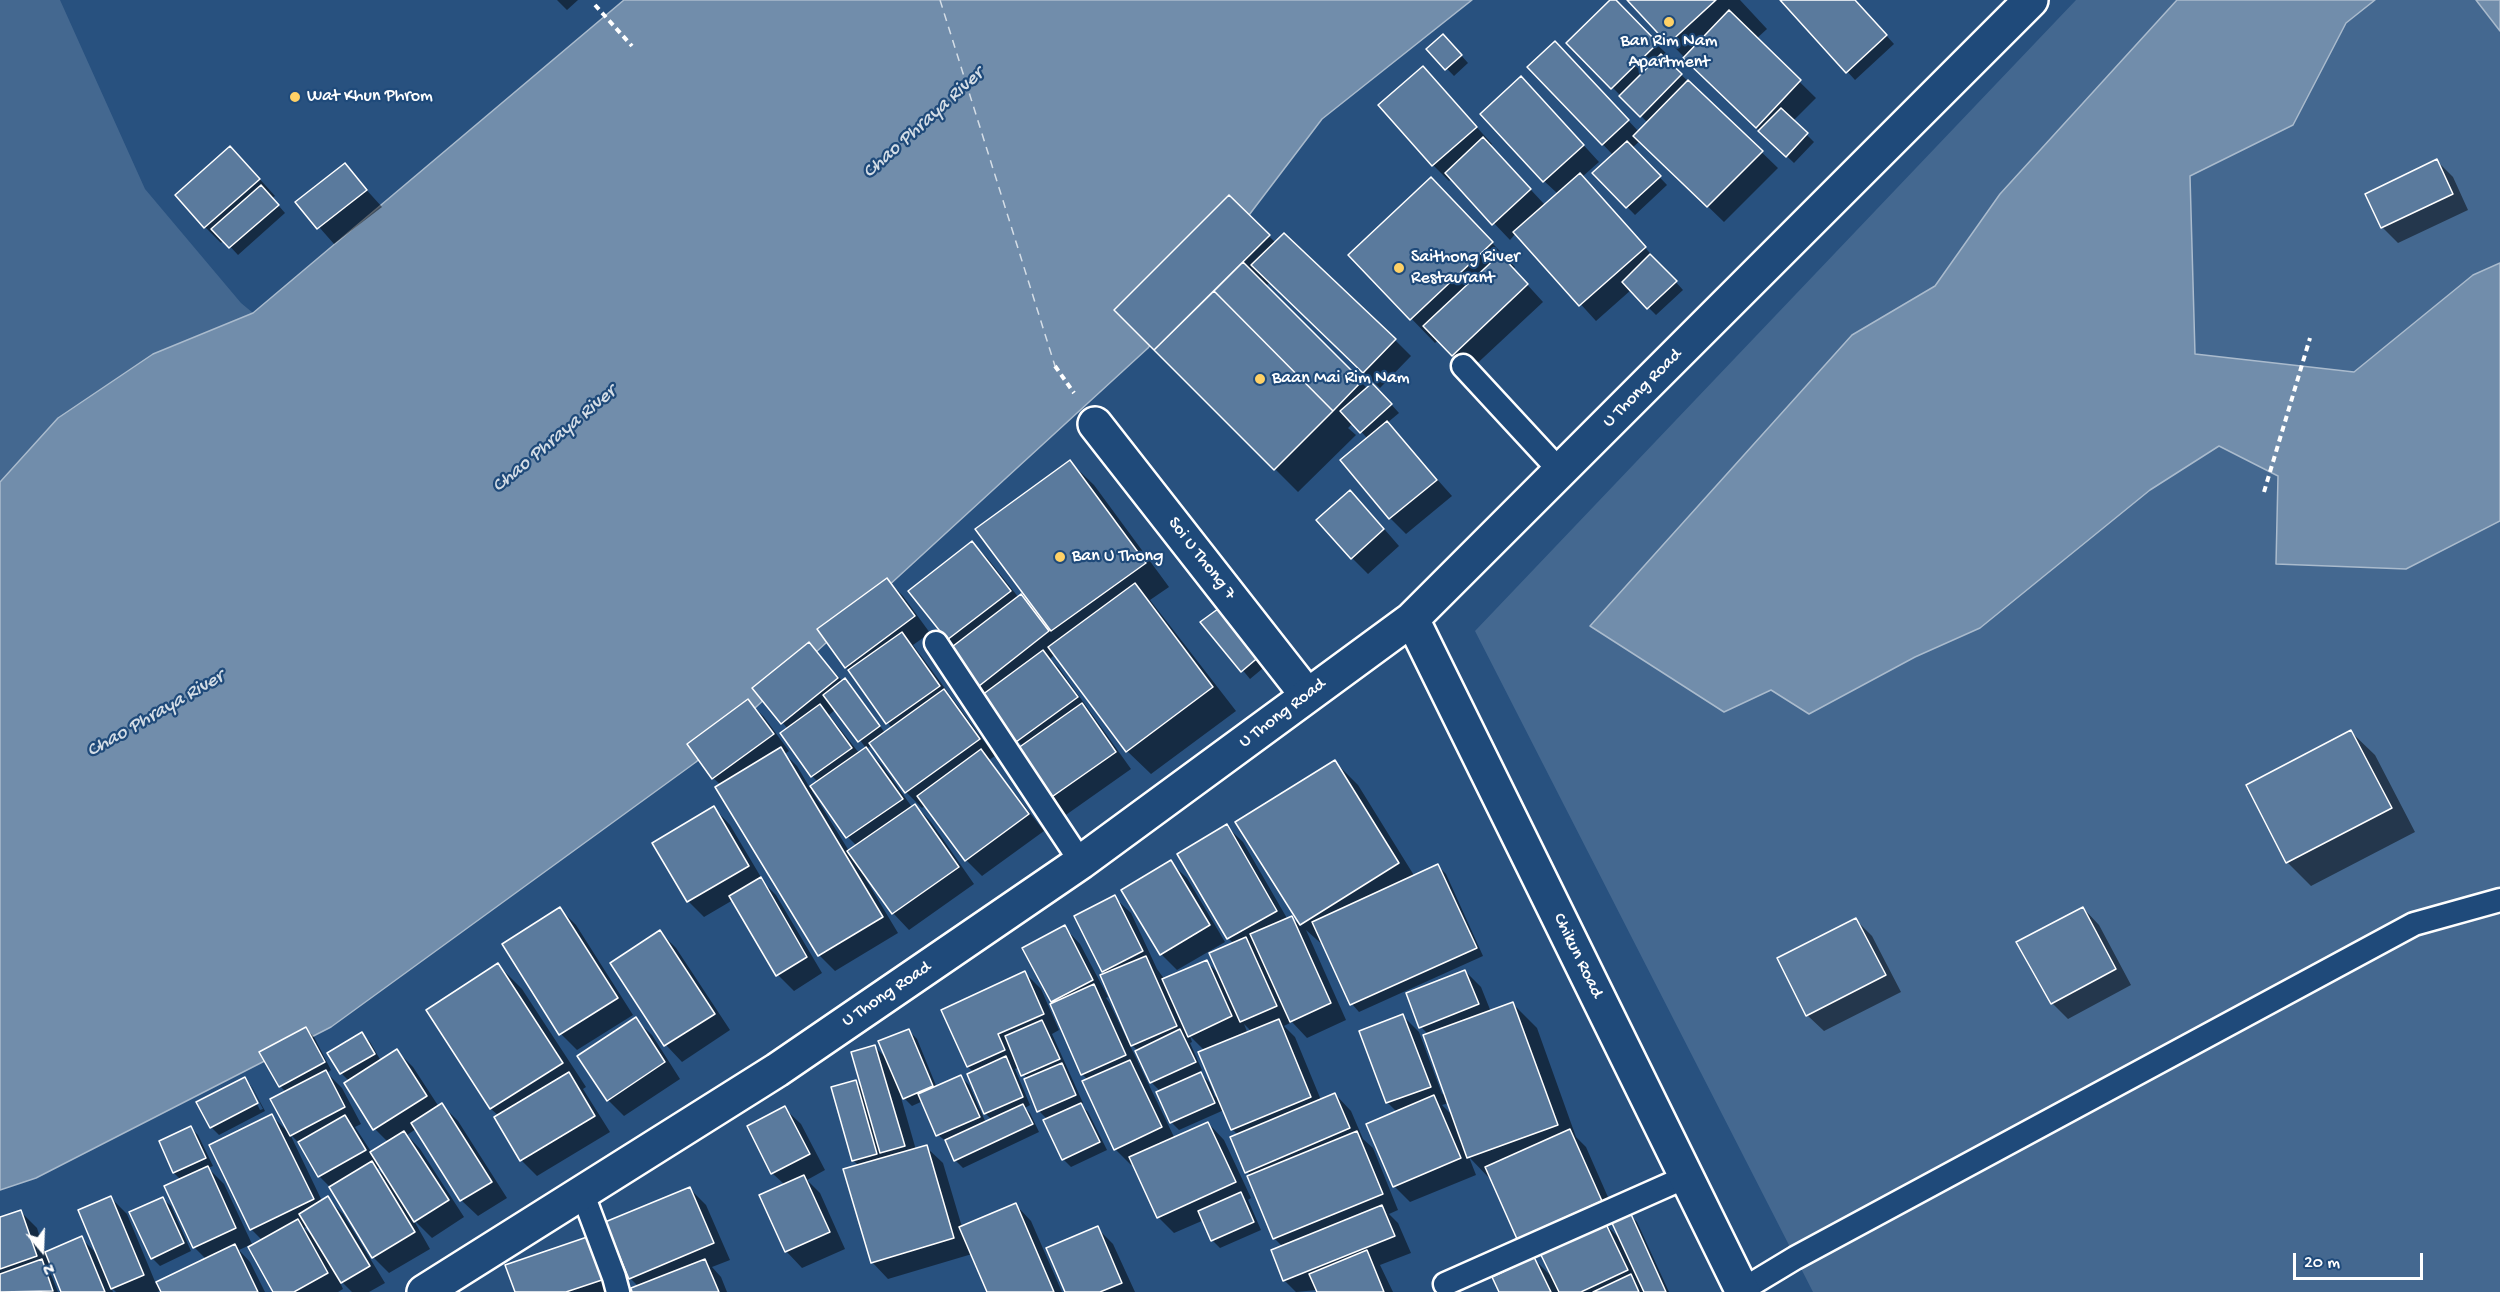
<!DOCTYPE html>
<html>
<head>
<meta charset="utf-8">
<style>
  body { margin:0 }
  #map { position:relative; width:2500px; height:1292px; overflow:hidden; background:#28517f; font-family:"Gochi Hand",sans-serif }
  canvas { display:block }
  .north { position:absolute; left:12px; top:1220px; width:60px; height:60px; -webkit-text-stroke:4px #1f4a7a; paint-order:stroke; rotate:161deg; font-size:16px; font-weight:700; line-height:24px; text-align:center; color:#fff }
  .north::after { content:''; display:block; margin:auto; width:21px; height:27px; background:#fff; clip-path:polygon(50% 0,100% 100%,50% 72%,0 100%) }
  .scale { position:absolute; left:2293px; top:1253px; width:130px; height:27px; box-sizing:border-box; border:3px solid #fff; border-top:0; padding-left:8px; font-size:18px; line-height:21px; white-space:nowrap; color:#fff; -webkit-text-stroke:4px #1f4a7a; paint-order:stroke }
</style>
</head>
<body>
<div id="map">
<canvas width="2500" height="1292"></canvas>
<div class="north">N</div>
<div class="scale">20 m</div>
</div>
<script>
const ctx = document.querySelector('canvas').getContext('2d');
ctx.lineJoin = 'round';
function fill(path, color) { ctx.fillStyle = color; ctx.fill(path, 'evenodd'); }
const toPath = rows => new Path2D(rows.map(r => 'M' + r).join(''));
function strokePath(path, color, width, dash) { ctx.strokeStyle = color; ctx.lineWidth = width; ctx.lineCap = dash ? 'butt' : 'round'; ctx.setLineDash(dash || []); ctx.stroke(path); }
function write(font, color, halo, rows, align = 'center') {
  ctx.font = font + ' "Gochi Hand",sans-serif'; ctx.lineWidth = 4.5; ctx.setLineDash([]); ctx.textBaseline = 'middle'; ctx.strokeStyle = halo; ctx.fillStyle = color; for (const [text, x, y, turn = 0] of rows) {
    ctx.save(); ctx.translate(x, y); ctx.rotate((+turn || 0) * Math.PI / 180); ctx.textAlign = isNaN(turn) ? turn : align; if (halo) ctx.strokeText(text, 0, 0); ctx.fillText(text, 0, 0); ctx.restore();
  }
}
const green = toPath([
  [0,0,60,0,145,189,241,303,253,313,153,354,0,482],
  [2076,0,2500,0,2500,1292,1813,1292,1475,631]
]);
const water = toPath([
  [624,0,1472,0,1322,119,1148,348,696,762,331,1027,36,1178,0,1190,0,482,58,418,153,354,253,313,624,0],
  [2177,0,2375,0,2346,23,2293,125,2190,176,2195,354,2354,372,2473,275,2500,263,2500,521,2406,569,2276,564,2278,476,2219,446,2150,490,1980,628,1915,657,1809,714,1771,690,1724,712,1590,626,1852,335,1935,286,2000,194,2177,0],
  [2476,0,2500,0,2500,31,2476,0]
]);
const shadow = toPath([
  [557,0,578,0,567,10],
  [1612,0,1673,60,1670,64,1778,168,1724,222,1640,141,1632,148,1667,185,1635,215,1594,173,1613,155,1529,67,1571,59,1639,132,1648,123,1568,43],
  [1629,0,1740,0,1767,29,1756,39,1816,98,1793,121,1814,142,1794,163,1709,83],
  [1782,0,1854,0,1894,44,1855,80],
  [1451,44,1468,63,1454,76,1428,49],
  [1423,68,1492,144,1490,146,1545,205,1558,194,1544,181,1537,94,1599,162,1582,177,1683,290,1656,315,1631,290,1596,321,1516,233,1510,240,1452,179,1449,181,1433,165,1380,105],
  [2437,161,2453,177,2468,210,2398,243,2382,227],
  [246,164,275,196,272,198,285,213,238,255,224,240,221,243,205,227],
  [344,165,382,207,334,244,297,202],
  [1229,197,1276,243,1395,340,1411,356,1380,388,1270,282,1265,287,1368,389,1380,392,1399,413,1387,423,1452,496,1406,534,1390,518,1368,439,1353,423,1348,428,1356,435,1298,492,1116,310],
  [1454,203,1515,267,1513,269,1543,302,1469,371,1438,340,1435,343,1350,255],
  [1070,462,1094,485,1169,587,1150,600,1236,711,1151,774,1127,751,1055,654,1050,659,1059,668,1131,769,1063,817,1047,800,1023,747,989,703,975,689,955,646,910,591,972,543,988,559,1019,598,1021,596,1035,610],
  [1366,508,1399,546,1368,574,1352,558],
  [887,580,903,596,930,633,913,645,995,756,989,760,1044,831,982,876,966,860,926,805,922,808,906,792,872,745,866,749,882,765,912,807,915,805,931,822,974,884,909,930,893,913,867,877,865,878,898,933,835,971,819,955,721,785,713,778,748,701,764,717,789,751,785,754,797,766,810,788,818,782,812,776,788,729,754,689,809,644,843,682,845,680,853,688,885,733,892,728,846,667],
  [836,709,866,748,859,753,829,715],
  [814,790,848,837,857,846,849,851,812,791],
  [1203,622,1268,664,1250,679],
  [2351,732,2375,755,2415,832,2311,886,2287,862],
  [1334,761,1358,785,1415,877,1438,866,1446,874,1483,956,1359,1012,1352,1004,1325,947,1306,930,1346,1020,1307,1038,1292,1022,1284,1026,1295,1037,1321,1100,1335,1094,1351,1111,1363,1139,1373,1148,1398,1210,1389,1214,1398,1223,1411,1253,1380,1265,1393,1292,1318,1292,1317,1290,1296,1292,1284,1280,1283,1247,1274,1238,1251,1176,1247,1172,1238,1135,1232,1129,1224,1110,1179,1130,1171,1122,1161,1092,1151,1082,1138,1051,1129,1042,1107,974,1103,971,1114,897,1131,913,1157,969,1165,980,1206,961,1220,975,1234,944,1228,938,1179,854,1226,826,1243,842,1288,920,1292,918,1302,927,1237,822],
  [1244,1024,1252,1032,1248,1034],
  [1190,1036,1205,1051,1218,1095,1215,1097,1209,1082,1199,1072,1202,1070,1190,1043,1192,1042],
  [714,808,730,825,765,884,776,895,822,973,794,991,778,975,733,900,704,917,688,901],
  [1170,862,1187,878,1225,942,1177,970,1161,954],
  [2083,908,2099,925,2131,985,2068,1019,2052,1003],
  [560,909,576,925,633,1015,577,1050,561,1034],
  [1856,920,1872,936,1901,992,1824,1031,1807,1015],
  [1064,927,1080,944,1108,997,1106,998,1109,1002,1175,1139,1208,1123,1224,1140,1251,1198,1248,1200,1261,1230,1220,1248,1212,1240,1204,1220,1174,1233,1158,1217,1134,1164,1131,1165,1115,1149,1088,1080,1082,1074,1052,1002,1024,948],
  [660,932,676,948,730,1030,682,1062,666,1045,612,964],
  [498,965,522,989,586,1087,583,1089,610,1132,537,1176,521,1160,499,1116,491,1109,428,1010],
  [1465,971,1481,987,1491,1012,1513,1004,1537,1028,1576,1137,1586,1147,1618,1220,1629,1214,1637,1222,1669,1292,1501,1292,1534,1259,1553,1278,1541,1251,1534,1254,1518,1238,1492,1181,1469,1157,1476,1175,1410,1202,1394,1186,1397,1112,1388,1103,1361,1032,1403,1016,1419,1032,1442,1094,1445,1093,1428,1034,1421,1027],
  [1449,1103,1454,1117,1442,1105],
  [1612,1220,1621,1240,1604,1223],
  [1025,973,1041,989,1059,1030,1052,1034,1083,1103,1080,1104,1088,1112,1107,1150,1071,1167,1063,1159,1048,1120,1039,1111,1027,1079,1019,1067,1015,1069,1030,1105,1025,1108,1030,1113,1039,1132,963,1168,955,1160,947,1142,938,1135,923,1101,912,1106,900,1094,916,1150,926,1147,943,1163,962,1227,1015,1204,1031,1221,1062,1292,988,1292,972,1254,888,1279,872,1262,859,1166,853,1160,855,1081,863,1089,875,1047,888,1060,909,1031,917,1039,937,1088,961,1077,969,1085,986,1123,992,1120,986,1114,969,1074,974,1072,968,1067,943,1010],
  [635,1019,652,1035,680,1079,624,1116,608,1100],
  [306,1029,314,1037,331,1070,327,1073,342,1088,361,1124,355,1127,372,1153,388,1142,375,1129,349,1081,341,1073,330,1053,362,1034,370,1042,381,1061,397,1051,413,1067,439,1107,442,1105,458,1121,507,1198,478,1216,461,1200,416,1129,407,1135,420,1149,464,1217,432,1238,413,1219,430,1249,389,1273,373,1257,332,1189,319,1176,302,1146,290,1134,322,1201,327,1198,343,1214,385,1283,369,1292,352,1292,338,1278,343,1289,338,1292,275,1292,263,1241,251,1229,272,1116,288,1132,286,1092,280,1086],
  [381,1167,387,1178,377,1169],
  [308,1226,314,1237,304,1228],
  [244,1079,252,1087,265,1111,219,1135,211,1127],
  [248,1086,251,1086,263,1109,260,1110],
  [784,1108,801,1124,825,1170,807,1180,820,1193,845,1249,802,1268,786,1251,785,1185,772,1173],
  [191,1128,198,1135,213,1166,208,1168,224,1184,252,1244,239,1250,250,1262,265,1292,163,1292,162,1290,157,1292,116,1292,111,1287,113,1292,63,1292,54,1271,50,1272,58,1292,0,1292,0,1219,20,1211,37,1228,45,1253,81,1238,98,1255,111,1198,127,1214,156,1284,206,1259,194,1247,181,1180,174,1173,161,1141],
  [690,1189,706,1205,730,1260,712,1267,721,1277,727,1292,634,1292,639,1287,630,1278],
  [163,1199,171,1206,191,1251,160,1266,152,1258],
  [1097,1228,1113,1244,1135,1292,1066,1292],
  [589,1237,619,1292,516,1292]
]);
const ferry = toPath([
  [940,0,1055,366]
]);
const building = toPath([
  [1610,0,1616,0,1658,43,1611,89,1566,43,1610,0],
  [1627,0,1716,0,1668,44,1627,0],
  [1780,0,1855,0,1887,35,1846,73,1780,0],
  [1729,10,1801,80,1756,128,1683,58,1729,10],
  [1443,34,1462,55,1445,70,1426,49,1443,34],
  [1555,41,1629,120,1602,145,1527,67,1555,41],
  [1661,54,1682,74,1640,117,1619,96,1661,54],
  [1423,66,1477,127,1432,166,1378,105,1423,66],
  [1521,76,1584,145,1543,182,1480,114,1521,76],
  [1688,80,1763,151,1707,207,1633,136,1688,80],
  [1781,108,1808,133,1786,157,1758,131,1781,108],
  [1483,137,1531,189,1492,225,1445,173,1483,137],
  [1627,141,1661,176,1626,208,1592,173,1627,141],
  [230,146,260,179,204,228,175,195,230,146],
  [2437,159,2453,194,2381,228,2365,194,2437,159],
  [345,163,367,190,317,229,295,202,345,163],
  [1580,173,1646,247,1579,306,1513,232,1580,173],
  [1431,177,1493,242,1410,320,1348,255,1431,177],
  [261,185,279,205,229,248,211,229,261,185],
  [1229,195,1270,235,1154,350,1114,310,1229,195],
  [1284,233,1396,339,1363,373,1251,265,1284,233],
  [1500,254,1528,284,1452,356,1423,326,1500,254],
  [1650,254,1677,281,1647,309,1622,282,1650,254],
  [1243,262,1362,381,1333,411,1214,291,1243,262],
  [1214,291,1333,411,1274,470,1154,350,1214,291],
  [1372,383,1392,404,1360,433,1340,411,1372,383],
  [1387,421,1437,480,1389,519,1340,460,1387,421],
  [1070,460,1146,563,1051,631,975,529,1070,460],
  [1350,490,1384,529,1351,559,1316,520,1350,490],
  [972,541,1011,591,947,640,908,591,972,541],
  [887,578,915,616,845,668,817,629,887,578],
  [1135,583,1213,687,1126,752,1048,647,1135,583],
  [1021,594,1049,631,974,690,944,653,1021,594],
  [1222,606,1261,655,1241,672,1200,622,1222,606],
  [902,632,940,686,886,724,848,670,902,632],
  [809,642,838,678,781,724,752,688,809,642],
  [1043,650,1078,697,1016,742,982,695,1043,650],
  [845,678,880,726,858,742,823,695,845,678],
  [944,689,980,739,905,793,869,743,944,689],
  [748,699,774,734,712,779,687,744,748,699],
  [1082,703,1116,752,1046,801,1011,753,1082,703],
  [820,704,852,748,811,777,780,733,820,704],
  [2351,730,2392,808,2286,863,2246,785,2351,730],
  [781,747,883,917,818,956,715,787,781,747],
  [866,747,903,799,846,838,810,786,866,747],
  [981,749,1029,814,965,861,917,796,981,749],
  [1335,760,1399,863,1300,925,1235,822,1335,760],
  [915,804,959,867,892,914,847,851,915,804],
  [714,806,749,866,687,902,652,843,714,806],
  [1227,824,1277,911,1227,939,1177,854,1227,824],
  [1171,860,1210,925,1160,955,1121,890,1171,860],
  [1438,864,1477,948,1350,1005,1312,922,1438,864],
  [761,877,807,957,776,976,729,896,761,877],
  [1115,895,1143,951,1102,972,1074,916,1115,895],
  [560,907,618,998,559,1035,502,944,560,907],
  [2083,907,2116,969,2051,1004,2016,942,2083,907],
  [1292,916,1331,1003,1290,1022,1250,934,1292,916],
  [1856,918,1886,975,1806,1016,1777,958,1856,918],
  [1065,925,1093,980,1051,1002,1022,948,1065,925],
  [660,930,715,1014,664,1046,610,963,660,930],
  [1246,937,1277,1006,1240,1022,1209,953,1246,937],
  [1146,956,1177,1026,1131,1046,1100,975,1146,956],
  [1207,960,1232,1016,1188,1037,1162,979,1207,960],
  [498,963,563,1063,490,1109,426,1010,498,963],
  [1465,970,1479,1004,1419,1028,1406,993,1465,970],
  [1025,971,1044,1014,998,1034,1005,1050,967,1067,941,1010,1025,971],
  [1094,984,1126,1055,1081,1075,1050,1004,1094,984],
  [1513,1002,1558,1125,1467,1158,1423,1035,1513,1002],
  [1403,1014,1431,1087,1386,1103,1359,1031,1403,1014],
  [636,1017,665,1062,607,1101,577,1056,636,1017],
  [1279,1019,1311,1097,1231,1130,1198,1052,1279,1019],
  [1042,1020,1060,1059,1021,1076,1005,1036,1042,1020],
  [306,1027,325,1062,279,1087,259,1052,306,1027],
  [909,1029,933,1086,903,1099,878,1041,909,1029],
  [1180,1029,1196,1062,1150,1083,1135,1051,1180,1029],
  [362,1032,375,1054,340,1074,327,1053,362,1032],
  [875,1045,905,1146,880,1153,851,1052,875,1045],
  [397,1049,427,1096,373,1130,344,1083,397,1049],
  [1006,1056,1023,1097,984,1114,967,1074,1006,1056],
  [1130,1060,1162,1127,1114,1150,1082,1081,1130,1060],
  [1062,1063,1076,1095,1037,1112,1024,1079,1062,1063],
  [326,1070,345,1107,290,1136,270,1099,326,1070],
  [569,1072,595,1116,520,1161,494,1117,569,1072],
  [1201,1072,1215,1103,1170,1123,1156,1092,1201,1072],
  [961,1075,980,1117,936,1136,918,1094,961,1075],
  [245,1077,258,1103,210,1128,196,1102,245,1077],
  [856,1080,877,1154,852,1161,831,1087,856,1080],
  [1335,1093,1350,1128,1245,1173,1230,1137,1335,1093],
  [1434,1095,1461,1158,1393,1187,1366,1124,1434,1095],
  [442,1103,492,1182,460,1201,411,1123,442,1103],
  [1081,1103,1100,1142,1062,1160,1043,1120,1081,1103],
  [1023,1104,1033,1124,954,1161,945,1140,1023,1104],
  [785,1106,810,1154,771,1174,747,1126,785,1106],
  [272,1114,314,1199,250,1230,209,1145,272,1114],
  [345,1115,366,1150,318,1177,298,1142,345,1115],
  [1208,1122,1236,1182,1157,1218,1129,1157,1208,1122],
  [191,1126,206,1158,173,1173,159,1141,191,1126],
  [1570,1129,1602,1201,1517,1239,1485,1167,1570,1129],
  [404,1131,449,1200,414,1222,370,1152,404,1131],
  [1357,1131,1383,1194,1273,1239,1247,1176,1357,1131],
  [927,1145,954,1238,871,1263,843,1169,927,1145],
  [372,1161,415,1232,372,1258,329,1187,372,1161],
  [208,1166,236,1228,193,1248,164,1186,208,1166],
  [804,1175,830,1232,785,1252,759,1195,804,1175],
  [690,1187,714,1243,629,1279,605,1222,690,1187],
  [1241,1192,1254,1222,1211,1241,1198,1211,1241,1192],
  [111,1196,144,1275,111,1289,78,1210,111,1196],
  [328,1196,370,1266,341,1283,299,1214,328,1196],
  [163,1197,184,1243,151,1259,129,1212,163,1197],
  [1016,1203,1054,1292,987,1292,959,1227,1016,1203],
  [1382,1205,1395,1236,1283,1281,1271,1250,1382,1205],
  [21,1210,37,1256,0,1269,0,1217,21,1210],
  [1630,1212,1666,1292,1644,1292,1611,1221,1630,1212],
  [298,1219,328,1273,294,1292,273,1292,248,1247,298,1219],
  [1605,1222,1628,1270,1581,1292,1559,1292,1540,1253,1605,1222],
  [1098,1226,1122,1283,1100,1292,1065,1292,1046,1248,1098,1226],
  [82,1236,105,1292,61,1292,45,1252,82,1236],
  [590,1236,605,1279,566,1292,515,1292,505,1265,590,1236],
  [235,1244,258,1292,161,1292,156,1282,235,1244],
  [1367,1250,1384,1292,1317,1292,1309,1274,1367,1250],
  [1534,1257,1551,1292,1499,1292,1492,1277,1534,1257],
  [42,1259,53,1291,0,1292,0,1274,42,1259],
  [705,1259,719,1292,632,1292,631,1288,705,1259],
  [1631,1274,1639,1292,1593,1292,1631,1274]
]);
const path = toPath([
  [595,5,632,46],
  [1055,366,1074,393],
  [2264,492,2310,338]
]);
const service = toPath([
  [1463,366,1561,472],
  [936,643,1081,862],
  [582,1192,614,1277,618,1292],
  [1445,1284,1686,1177],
  [1742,1290,1795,1258,2414,924,2500,900]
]);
const minor = toPath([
  [1095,424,1307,695]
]);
const secondary = toPath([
  [1412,619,1743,1292],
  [424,1292,777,1070,1081,862,1412,619,2031,0]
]);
const markers = [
  [1669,22,6,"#ffd166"],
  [295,97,6,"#ffd166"],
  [1399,268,6,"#ffd166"],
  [1260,379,6,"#ffd166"],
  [1060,557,6,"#ffd166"]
];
const poiNames = [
  ["Ban Rim Nam",1669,42,"center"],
  ["Apartment",1669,63,"center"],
  ["Wat Khun Phrom",307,97],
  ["Saithong River",1411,258],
  ["Restaurant",1411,279],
  ["Baan Mai Rim Nam",1272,379],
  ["Ban U Thong",1072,557]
];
const streetNames = [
  ["U Thong Road",1643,389,-45],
  ["Soi U Thong 7",1201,559,52],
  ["U Thong Road",1283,714,-37],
  ["Chikun Road",1577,956,64],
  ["U Thong Road",887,995,-34]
];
const waterNames = [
  ["Chao Phraya River",924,124,-42],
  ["Chao Phraya River",555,440,-40],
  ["Chao Phraya River",156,715,-30]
];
fill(green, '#446890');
fill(water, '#718dab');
strokePath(water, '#aabbcd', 1.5);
fill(shadow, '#0007');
strokePath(ferry, '#d4dde6', 1.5, [8, 6]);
fill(building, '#5a7a9d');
strokePath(building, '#fff', 1.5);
strokePath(service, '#fff', 27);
strokePath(minor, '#fff', 38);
strokePath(secondary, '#fff', 38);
strokePath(path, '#fff', 4, [6, 4.5]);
strokePath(service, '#1f4a7a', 22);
strokePath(minor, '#1f4a7a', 33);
strokePath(secondary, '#1f4a7a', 33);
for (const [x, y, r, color] of markers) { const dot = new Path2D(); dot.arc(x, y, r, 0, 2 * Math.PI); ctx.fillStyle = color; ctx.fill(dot); strokePath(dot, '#1f4a7a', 2); }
write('18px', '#fff', '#1f4a7a', poiNames, 'left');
write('18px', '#fff', '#1f4a7a', streetNames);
write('italic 20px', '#d4dde6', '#1f4a7a', waterNames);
</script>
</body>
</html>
